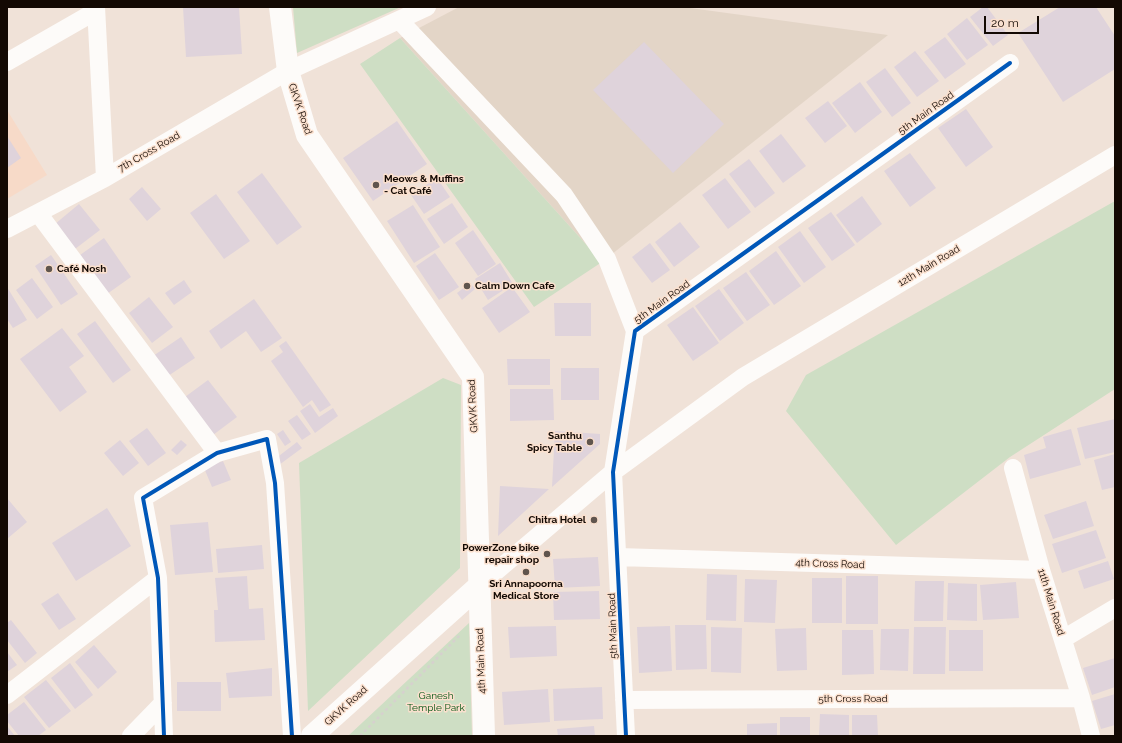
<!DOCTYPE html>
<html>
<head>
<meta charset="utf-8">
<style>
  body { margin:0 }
  #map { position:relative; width:1122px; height:743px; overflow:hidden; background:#f0e2d8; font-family:Raleway,sans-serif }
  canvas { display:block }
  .frame { position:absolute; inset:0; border:8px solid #130903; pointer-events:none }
  .scale { position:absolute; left:984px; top:16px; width:55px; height:18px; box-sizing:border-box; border:2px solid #130903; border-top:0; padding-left:5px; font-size:12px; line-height:14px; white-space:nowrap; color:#130903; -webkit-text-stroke:3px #fbe0ce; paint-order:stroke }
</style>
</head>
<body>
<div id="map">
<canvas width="1122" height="743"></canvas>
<div class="frame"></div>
<div class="scale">20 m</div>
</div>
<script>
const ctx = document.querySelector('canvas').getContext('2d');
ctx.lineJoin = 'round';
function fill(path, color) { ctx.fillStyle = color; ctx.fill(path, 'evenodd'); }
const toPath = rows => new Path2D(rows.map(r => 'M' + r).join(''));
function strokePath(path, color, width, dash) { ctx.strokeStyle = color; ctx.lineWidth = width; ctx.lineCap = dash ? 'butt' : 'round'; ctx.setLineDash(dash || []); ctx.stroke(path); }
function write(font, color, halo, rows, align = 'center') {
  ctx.font = font + ' Raleway,sans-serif'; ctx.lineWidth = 3; ctx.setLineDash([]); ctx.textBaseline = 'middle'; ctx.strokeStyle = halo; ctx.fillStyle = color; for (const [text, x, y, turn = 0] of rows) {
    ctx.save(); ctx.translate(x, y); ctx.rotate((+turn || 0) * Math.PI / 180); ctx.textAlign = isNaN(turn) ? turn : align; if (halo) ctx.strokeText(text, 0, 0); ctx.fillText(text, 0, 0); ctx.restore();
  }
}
const commercial = toPath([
  [459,7,683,7,888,35,602,262,400,38]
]);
const built = toPath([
  [7,110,47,175,7,199]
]);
const green = toPath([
  [293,7,401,7,297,53],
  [400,38,602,262,534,307,360,64],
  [1115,201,1115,389,1010,457,896,545,786,411,806,375],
  [443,378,461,385,460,568,308,711,299,463],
  [469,623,472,736,348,736]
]);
const building = toPath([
  [183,7,239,7,242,54,186,57],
  [983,7,987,7,1008,35,993,46,970,17],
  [1060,7,1096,7,1115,36,1115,69,1063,102,1018,33],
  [967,18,988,45,967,60,947,34],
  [945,37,966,64,945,79,924,52],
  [644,42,724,124,673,173,593,90],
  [915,51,939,81,917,97,894,67],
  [885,68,911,103,892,117,866,82],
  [860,82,882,112,855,133,832,103],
  [828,101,847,126,825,143,805,118],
  [966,109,993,147,966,167,938,128],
  [397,121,427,164,373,201,343,158],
  [781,134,806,166,783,183,759,151],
  [7,136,21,158,7,168],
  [910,153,936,188,910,207,884,171],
  [749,159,775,193,755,208,729,174],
  [262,173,302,227,277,245,237,192],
  [437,178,450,197,424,214,411,195],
  [725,178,751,212,728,229,702,195],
  [142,187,161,209,147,221,129,199],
  [216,194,250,241,224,259,190,213],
  [862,196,882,224,857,243,836,215],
  [452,203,468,227,444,244,427,219],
  [79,204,100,230,75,249,55,224],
  [413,205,440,247,414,263,387,221],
  [831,212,855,245,832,261,808,228],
  [680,222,700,247,674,267,655,242],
  [473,230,496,264,478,276,455,243],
  [800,231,826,267,804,283,778,247],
  [104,238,131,277,107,294,80,255],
  [650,243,670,270,652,283,632,257],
  [776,251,801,286,774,305,749,271],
  [435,253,459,287,439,300,416,266],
  [51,255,78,294,61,305,35,266],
  [500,263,513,284,488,300,475,279],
  [746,272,770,305,747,321,723,288],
  [32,278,53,307,37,319,16,290],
  [184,280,192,292,174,305,165,293],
  [470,283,475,289,462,300,457,293],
  [7,287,27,320,13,328,7,319],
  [512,287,530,312,499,333,482,308],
  [719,289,744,323,720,341,695,306],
  [149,297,173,327,152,343,129,313],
  [254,299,282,338,261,352,246,331,221,349,209,331],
  [554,303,591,303,591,336,555,336],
  [693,307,719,343,693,361,667,325],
  [95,321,131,370,113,383,77,334],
  [62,328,84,356,69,367,87,392,60,412,20,359],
  [181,337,195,358,168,376,153,356],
  [286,341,331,405,320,412,312,400,303,407,271,361,283,352,279,346],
  [507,359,550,359,550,385,508,385],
  [561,368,599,368,599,400,561,400],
  [208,380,237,417,213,435,185,397],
  [510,389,553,389,554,420,510,421],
  [310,404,319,417,333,408,338,416,315,433,300,411],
  [297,415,311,434,302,440,288,421],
  [1115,419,1115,452,1085,459,1077,428],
  [147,428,166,453,148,466,129,441],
  [1071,429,1081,465,1030,479,1024,455,1046,448,1043,437],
  [283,430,291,442,285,446,277,434],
  [555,431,600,434,600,444,552,487],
  [120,440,139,463,123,476,104,453],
  [181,440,187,445,177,455,171,450],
  [297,442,302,448,279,465,275,459],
  [1115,454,1115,487,1102,490,1094,460],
  [223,461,231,480,212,487,204,468],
  [500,486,549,489,498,536],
  [7,498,27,522,7,539],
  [1086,501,1094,526,1053,539,1044,515],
  [107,508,131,546,76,581,52,543],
  [208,522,213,572,175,575,170,525],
  [1096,530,1106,558,1062,573,1052,544],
  [262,545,264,569,218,573,216,549],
  [598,557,600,586,555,588,553,559],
  [1108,561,1114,579,1084,589,1078,571],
  [707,574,737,575,736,621,706,620],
  [247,576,249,609,263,608,265,640,215,642,214,610,218,610,215,578],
  [846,576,878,576,878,624,846,624],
  [812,578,842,578,842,623,812,623],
  [745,579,777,580,775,623,744,622],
  [915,581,944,581,943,621,914,621],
  [1016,582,1019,618,983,620,980,585],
  [948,583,977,584,977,621,947,620],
  [599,591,600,619,554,620,553,592],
  [58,593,76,619,59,630,41,604],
  [11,620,37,653,25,663,7,640,7,623],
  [675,625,706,625,707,669,676,670],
  [556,626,557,656,510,658,508,627],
  [670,626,672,671,639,673,637,627],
  [711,627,742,628,741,673,711,672],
  [914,627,946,627,945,674,913,674],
  [806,628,807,670,777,671,775,629],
  [881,629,909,629,908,671,880,670],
  [842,630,873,630,874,674,842,675],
  [949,630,983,630,983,671,949,671],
  [94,645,117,672,98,689,75,662],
  [7,652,17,665,7,672],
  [1115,658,1115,687,1092,695,1083,668],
  [70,663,93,695,75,709,51,678],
  [272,668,272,696,229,698,226,673],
  [46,680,71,711,49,728,24,697],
  [177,682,221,682,221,711,177,711],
  [602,687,603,719,554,721,553,689],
  [548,689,550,722,504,725,502,692],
  [1115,694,1115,725,1101,729,1092,701],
  [24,702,46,730,38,736,19,736,7,721,7,715],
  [820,714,849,715,849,736,819,736],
  [852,715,877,715,878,736,852,736],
  [780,717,810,717,810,736,780,736],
  [777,723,777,736,747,736,747,724],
  [7,726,15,736,7,736],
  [594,726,595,736,558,736,557,729]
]);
const path = toPath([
  [360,736,461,634]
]);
const minor = toPath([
  [96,7,105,178],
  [399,20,564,195,607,259,635,331],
  [7,62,96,11],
  [38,213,217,453],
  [7,229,105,178,288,71,427,7],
  [1013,468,1041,570,1081,698,1091,736],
  [618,557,1041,570],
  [479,586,613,472,743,377,1115,155],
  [1063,639,1115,608],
  [7,695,158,578],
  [624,700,1081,698],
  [131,736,163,703],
  [164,736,158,578,143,498,217,453,267,439,275,483,292,736],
  [626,736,613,472,635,331,1010,63]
]);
const major = toPath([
  [280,7,288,71,307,135,473,377,484,736],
  [312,736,479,586]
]);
const cycleway = toPath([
  [164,736,158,578,143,498,217,453,267,439,275,483,292,736],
  [626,736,613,472,635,331,1010,63]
]);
const markers = [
  [376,185,4,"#60554e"],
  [49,269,4,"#60554e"],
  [467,286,4,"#60554e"],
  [590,442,4,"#60554e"],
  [594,520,4,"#60554e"],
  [547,554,4,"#60554e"],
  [526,572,4,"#60554e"]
];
const streetNames = [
  ["GKVK Road",300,109,71],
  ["5th Main Road",926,113,-36],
  ["7th Cross Road",149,152,-30],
  ["12th Main Road",929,266,-31],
  ["5th Main Road",662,302,-36],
  ["GKVK Road",473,406,-93],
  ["4th Cross Road",830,564,2],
  ["11th Main Road",1051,602,73],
  ["5th Main Road",613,626,-92],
  ["4th Main Road",481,661,-92],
  ["5th Cross Road",853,699],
  ["GKVK Road",346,706,-42]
];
const poiNames = [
  ["Meows & Muffins",384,179],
  ["- Cat Café",384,191],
  ["Café Nosh",57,269],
  ["Calm Down Cafe",475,286],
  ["Santhu",582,436,"right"],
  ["Spicy Table",582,448,"right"],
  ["Chitra Hotel",586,520,"right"],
  ["PowerZone bike",539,548,"right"],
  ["repair shop",539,560,"right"],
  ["Sri Annapoorna",526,584,"center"],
  ["Medical Store",526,596,"center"]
];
const parkNames = [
  ["Ganesh",436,696],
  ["Temple Park",436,708]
];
fill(commercial, '#e3d5c7');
fill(built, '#f7dac8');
fill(green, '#cedec4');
fill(building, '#dfd3db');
strokePath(path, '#d6d1ce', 2.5, [3, 3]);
strokePath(minor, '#fdfbf9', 18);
strokePath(major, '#fdfbf9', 22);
strokePath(cycleway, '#0057b8', 4);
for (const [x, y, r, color] of markers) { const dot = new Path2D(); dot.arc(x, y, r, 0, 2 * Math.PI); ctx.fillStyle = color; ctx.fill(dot); strokePath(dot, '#fbe0ce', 1.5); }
write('10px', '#130903', '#fbe0ce', streetNames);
write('bold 10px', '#130903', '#fbe0ce', poiNames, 'left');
write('10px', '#005411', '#fbe0ce', parkNames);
</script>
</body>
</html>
